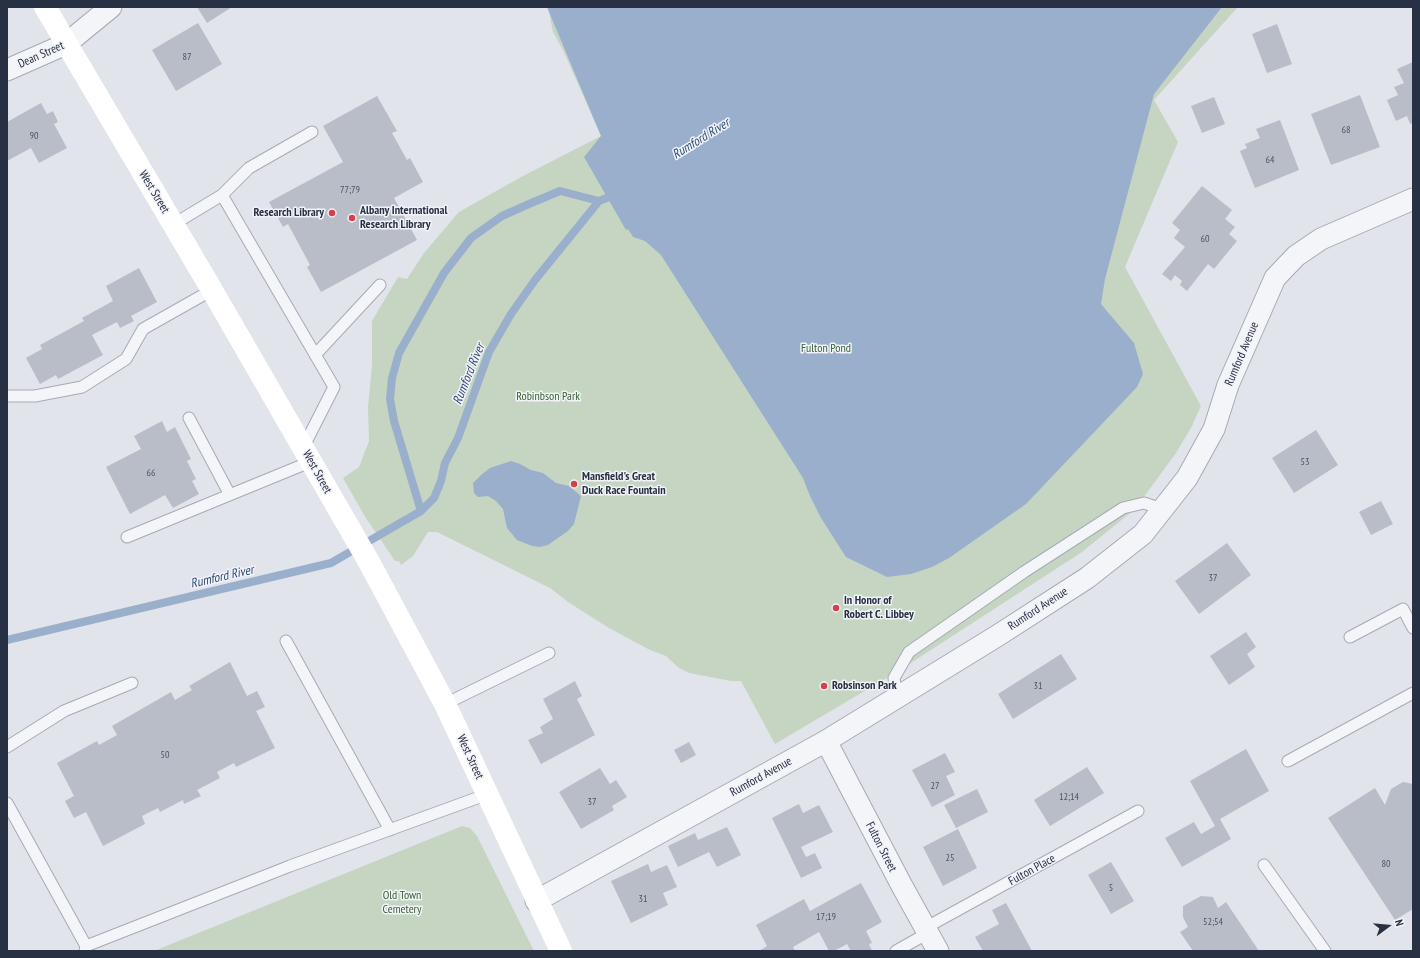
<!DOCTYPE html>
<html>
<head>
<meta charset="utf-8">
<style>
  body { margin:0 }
  #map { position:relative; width:1420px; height:958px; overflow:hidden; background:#e1e4ea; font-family:"PT Sans Narrow",sans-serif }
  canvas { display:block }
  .frame { position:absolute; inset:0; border:8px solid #283043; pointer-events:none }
  .north { position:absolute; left:1368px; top:906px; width:40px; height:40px; -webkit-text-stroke:3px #f1f3f8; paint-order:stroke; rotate:74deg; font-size:11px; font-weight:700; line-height:16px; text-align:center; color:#283043 }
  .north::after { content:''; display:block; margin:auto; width:14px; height:18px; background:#283043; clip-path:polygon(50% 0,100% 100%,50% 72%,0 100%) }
</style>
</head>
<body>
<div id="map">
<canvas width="1420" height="958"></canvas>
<div class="frame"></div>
<div class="north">N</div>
</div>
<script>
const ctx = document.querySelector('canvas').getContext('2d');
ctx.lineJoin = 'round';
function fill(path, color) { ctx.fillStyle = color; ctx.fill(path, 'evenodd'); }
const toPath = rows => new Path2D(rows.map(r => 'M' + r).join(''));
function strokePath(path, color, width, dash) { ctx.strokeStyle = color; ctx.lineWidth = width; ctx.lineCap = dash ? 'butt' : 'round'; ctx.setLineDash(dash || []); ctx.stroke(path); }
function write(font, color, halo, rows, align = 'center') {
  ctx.font = font + ' "PT Sans Narrow",sans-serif'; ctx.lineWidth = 3; ctx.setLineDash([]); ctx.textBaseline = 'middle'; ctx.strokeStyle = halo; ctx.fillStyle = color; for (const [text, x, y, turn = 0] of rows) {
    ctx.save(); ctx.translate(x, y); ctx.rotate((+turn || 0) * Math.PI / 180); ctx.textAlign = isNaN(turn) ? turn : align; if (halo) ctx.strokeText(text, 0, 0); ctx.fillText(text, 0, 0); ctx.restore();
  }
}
const green = toPath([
  [548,7,1238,7,1154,100,1178,142,1125,267,1201,406,1191,428,1176,453,1135,509,1082,552,900,670,775,744,741,681,731,681,689,673,679,668,666,656,650,650,609,628,568,602,550,588,437,532,428,532,413,556,401,565,399,561,395,561,364,515,343,478,359,467,369,441,368,407,372,365,372,321,398,277,407,279,424,253,459,212,521,177,601,136,563,50,553,32],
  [462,826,470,828,477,836,534,951,154,951]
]);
const water = toPath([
  [547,7,1222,7,1154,94,1105,279,1101,304,1134,343,1143,374,1137,387,1026,504,949,558,932,567,911,574,887,577,846,557,821,518,810,496,803,478,661,255,645,241,633,237,628,229,626,230,584,157,601,136],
  [511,461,520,464,531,470,543,473,556,483,569,486,581,496,574,524,568,531,548,545,540,547,532,546,517,540,507,528,503,509,496,501,488,496,478,497,474,493,473,483,481,475,490,468]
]);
const stream = toPath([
  [421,511,394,421,390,399,392,378,399,353,444,273,471,238,502,216,529,204,560,191,599,201],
  [7,640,331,563,421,511,434,498,441,481,445,463,458,438,489,352,511,314,535,280,599,201,617,194]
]);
const building = toPath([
  [197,7,232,7,207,23],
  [198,23,222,64,176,91,152,50],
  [1277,24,1292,64,1267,73,1252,34],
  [1413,62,1413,123,1410,124,1407,116,1396,121,1387,100,1398,95,1394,87,1404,83,1397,69],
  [1360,95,1380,147,1331,165,1311,114],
  [377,96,397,131,392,133,407,160,410,158,423,182,394,198,417,240,321,292,307,267,310,265,288,224,283,227,269,202,343,162,323,126],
  [1214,97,1225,124,1202,133,1191,106],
  [41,103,47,114,53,111,58,122,54,124,67,148,39,163,31,148,7,161,7,122],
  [1280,120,1299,170,1255,188,1240,151,1247,148,1245,144,1260,138,1256,129],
  [1202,186,1232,210,1225,219,1235,227,1229,234,1237,241,1214,269,1208,264,1187,291,1180,285,1182,281,1175,275,1171,281,1162,274,1185,247,1174,238,1180,230,1172,223],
  [139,268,157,302,131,316,134,321,120,328,117,322,92,335,103,355,58,379,56,375,40,384,26,358,42,349,40,345,84,321,82,318,113,301,106,286],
  [162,421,167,432,175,427,191,459,187,461,196,479,192,481,199,494,173,508,165,495,130,514,106,467,141,449,134,436],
  [1316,430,1338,465,1294,493,1272,458],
  [1381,501,1393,524,1371,535,1359,512],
  [1227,543,1251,575,1199,614,1175,581],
  [1246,632,1256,647,1247,654,1255,667,1229,685,1210,656],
  [1061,654,1077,679,1013,719,998,694],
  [230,662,247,696,257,691,265,707,256,711,275,748,236,767,234,763,217,772,220,778,197,790,201,796,184,804,183,800,160,812,158,808,142,816,145,824,103,846,86,812,74,818,65,801,74,796,57,763,97,741,99,745,117,735,112,726,171,692,175,700,192,690,189,686],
  [575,681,582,696,577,699,595,735,541,764,528,740,543,733,540,727,553,719,543,699],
  [689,742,696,755,681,763,674,750],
  [1246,749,1269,791,1220,819,1231,839,1182,867,1165,838,1194,822,1201,834,1215,826,1190,781],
  [945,753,955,772,946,776,955,795,932,807,912,770],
  [1087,767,1104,793,1050,826,1034,800],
  [600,768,610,784,616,780,627,797,612,806,614,810,581,829,559,792],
  [1403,782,1413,784,1413,909,1395,920,1328,818,1375,788,1385,805,1391,789],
  [977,789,988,812,956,828,944,805],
  [799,804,803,813,819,805,833,832,801,847,806,857,815,853,822,868,801,878,772,818],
  [727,827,741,855,717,867,709,852,678,867,668,846,695,833,698,840],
  [958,829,977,868,943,886,923,847],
  [1111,862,1134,901,1111,914,1088,875],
  [648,864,651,872,667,865,677,887,663,893,668,905,631,923,611,881],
  [861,883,882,922,866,931,872,943,869,944,872,951,851,951,847,944,834,951,829,951,819,932,793,947,795,951,759,951,767,946,756,925,804,899,810,911],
  [1201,896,1213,897,1218,908,1226,902,1259,951,1193,951,1180,932,1188,927,1183,917,1183,906],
  [1006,903,1032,951,983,951,975,937,999,924,992,910]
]);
const lane = toPath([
  [222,195,249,168,312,132],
  [174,224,222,195,334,387,303,448],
  [315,355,380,285],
  [7,396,35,396,82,387,126,359,143,329,212,290],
  [189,418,230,495],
  [127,537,310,462],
  [1350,637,1403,609,1413,628],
  [286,641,390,830],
  [897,697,894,678,909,652,1024,572,1123,508,1144,503,1162,509],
  [445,704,549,653],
  [7,747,64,711,132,683],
  [1288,761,1413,693],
  [7,803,86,946],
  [1264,865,1325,951],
  [925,928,1138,811],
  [85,951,86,946,290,866,488,794],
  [896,951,928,933]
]);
const street = toPath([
  [7,70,66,44,111,7],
  [826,741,902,886,938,951],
  [536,901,826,741,997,636,1087,578,1143,534,1187,478,1214,429,1228,385,1275,278,1296,256,1321,239,1413,199]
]);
const secondary = toPath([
  [45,7,212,290,369,562,445,704,561,951]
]);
const markers = [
  [332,213,4,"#d6404c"],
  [352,218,4,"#d6404c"],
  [574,484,4,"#d6404c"],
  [836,608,4,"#d6404c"],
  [824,686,4,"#d6404c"]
];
const numberNames = [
  ["87",187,57],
  ["68",1346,130],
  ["90",34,136],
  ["64",1270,160],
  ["77;79",350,190],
  ["60",1205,239],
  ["53",1305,462],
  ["66",151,473],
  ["37",1213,578],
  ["31",1038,686],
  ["50",165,755],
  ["27",935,786],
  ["12;14",1069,797],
  ["37",592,802],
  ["25",950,858],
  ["80",1386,864],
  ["5",1111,888],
  ["31",643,899],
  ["17;19",826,917],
  ["52;54",1213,922]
];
const streetNames = [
  ["Dean Street",41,55,-24],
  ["West Street",154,192,59],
  ["Rumford Avenue",1242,354,-67],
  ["West Street",317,472,61],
  ["Rumford Avenue",1038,609,-33],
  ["West Street",470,757,65],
  ["Rumford Avenue",761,777,-29],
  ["Fulton Street",881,847,63],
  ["Fulton Place",1032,870,-29]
];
const poiNames = [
  ["Albany International",360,211],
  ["Research Library",360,225],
  ["Research Library",324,213,"right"],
  ["Mansfield's Great",582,477],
  ["Duck Race Fountain",582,491],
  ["In Honor of",844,601],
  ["Robert C. Libbey",844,615],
  ["Robsinson Park",832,686]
];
const parkNames = [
  ["Fulton Pond",826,349],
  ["Robinbson Park",548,397],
  ["Old Town",402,896],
  ["Cemetery",402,910]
];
const waterNames = [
  ["Rumford River",701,139,-32],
  ["Rumford River",469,374,-68],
  ["Rumford River",222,577,-13]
];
fill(green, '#c5d5c2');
fill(water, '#9aafcc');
strokePath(stream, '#9aafcc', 8);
fill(building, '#b8bdc8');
strokePath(lane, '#a6aab5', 13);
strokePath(street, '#a6aab5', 23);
strokePath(lane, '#f4f5f8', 11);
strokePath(street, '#f4f5f8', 21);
strokePath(secondary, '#fff', 22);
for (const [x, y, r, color] of markers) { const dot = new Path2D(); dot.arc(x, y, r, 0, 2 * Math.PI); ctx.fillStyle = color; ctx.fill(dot); strokePath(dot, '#f1f3f8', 1.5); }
write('10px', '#4c5364', null, numberNames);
write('12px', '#283043', '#f1f3f8', streetNames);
write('bold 12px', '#283043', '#f1f3f8', poiNames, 'left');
write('12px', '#3a6035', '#f1f3f8', parkNames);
write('italic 13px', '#304c79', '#f1f3f8', waterNames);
</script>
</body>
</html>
